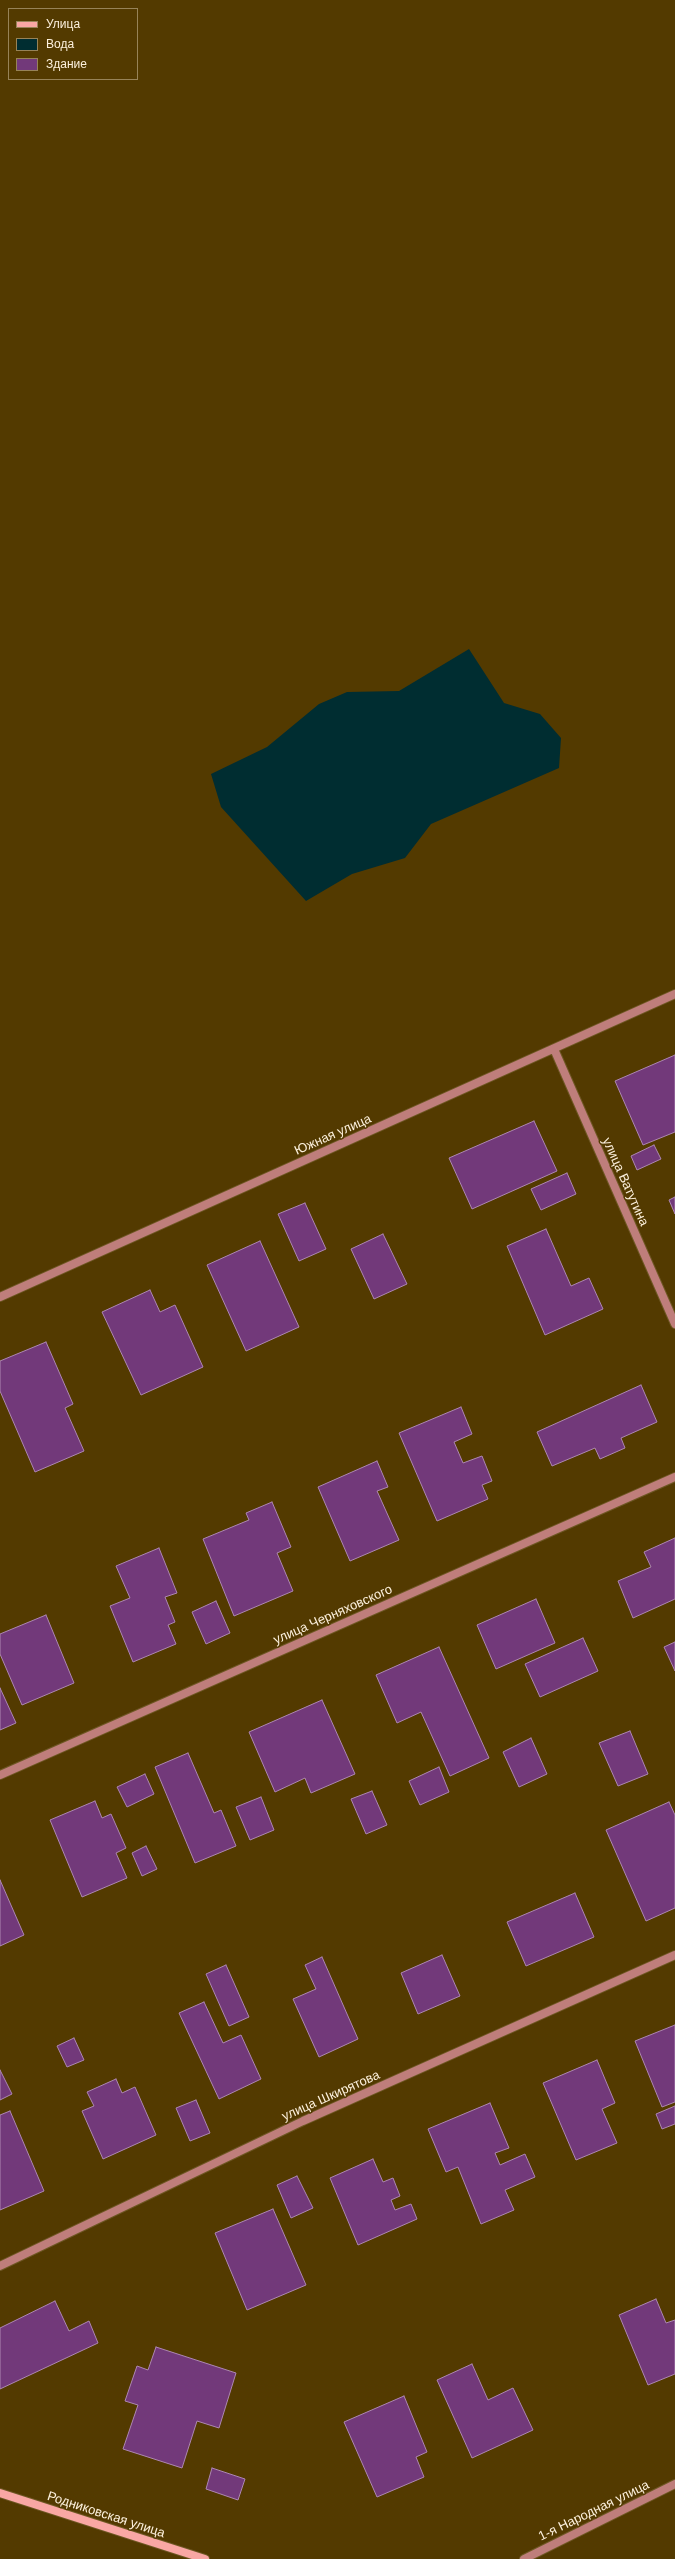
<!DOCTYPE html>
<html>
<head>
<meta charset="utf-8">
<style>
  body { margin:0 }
  #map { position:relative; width:675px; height:2559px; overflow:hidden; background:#533a00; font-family:Helvetica,sans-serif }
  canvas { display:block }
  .legend { position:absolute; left:8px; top:8px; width:130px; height:72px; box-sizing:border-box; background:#533a00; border:1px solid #978358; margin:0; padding:5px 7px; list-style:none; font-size:12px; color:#fdf1dd }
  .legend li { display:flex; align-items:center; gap:8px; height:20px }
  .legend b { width:20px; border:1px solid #978358 }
</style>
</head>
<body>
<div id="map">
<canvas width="675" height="2559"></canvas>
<ul class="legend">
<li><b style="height:5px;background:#f9a7a4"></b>Улица</li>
<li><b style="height:11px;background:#002d31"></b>Вода</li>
<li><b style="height:11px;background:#72397a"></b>Здание</li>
</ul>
</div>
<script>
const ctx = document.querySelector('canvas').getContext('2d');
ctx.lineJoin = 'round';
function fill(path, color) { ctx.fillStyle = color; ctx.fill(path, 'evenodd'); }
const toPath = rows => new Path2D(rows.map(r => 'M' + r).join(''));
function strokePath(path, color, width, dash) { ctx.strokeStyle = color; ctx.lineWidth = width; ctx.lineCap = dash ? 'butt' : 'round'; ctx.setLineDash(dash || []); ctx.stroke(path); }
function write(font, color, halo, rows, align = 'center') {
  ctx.font = font + ' Helvetica,sans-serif'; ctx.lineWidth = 3; ctx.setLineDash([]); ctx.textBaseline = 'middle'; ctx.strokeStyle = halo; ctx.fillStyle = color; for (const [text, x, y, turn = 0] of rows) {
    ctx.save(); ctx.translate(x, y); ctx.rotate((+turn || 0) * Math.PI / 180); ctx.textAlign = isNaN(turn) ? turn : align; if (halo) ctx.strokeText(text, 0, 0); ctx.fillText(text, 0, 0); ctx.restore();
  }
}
const water = toPath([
  [469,649,504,703,540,714,561,738,559,768,431,824,405,858,352,874,306,901,221,807,211,774,267,747,319,704,347,692,399,691]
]);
const building = toPath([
  [675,1055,675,1132,643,1145,615,1081,675,1055],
  [534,1121,557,1171,472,1209,449,1158,534,1121],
  [654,1145,661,1159,637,1170,631,1156,654,1145],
  [567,1173,576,1194,541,1210,531,1189,567,1173],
  [675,1197,675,1214,669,1200,675,1197],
  [305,1203,326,1249,299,1261,278,1214,305,1203],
  [546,1229,571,1286,589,1278,603,1309,545,1335,507,1246,546,1229],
  [383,1234,407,1284,374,1299,351,1249,383,1234],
  [260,1241,299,1327,246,1351,207,1265,260,1241],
  [150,1290,160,1312,175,1305,203,1367,141,1395,102,1312,150,1290],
  [46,1342,73,1404,65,1408,84,1451,35,1472,0,1391,0,1361,46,1342],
  [641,1385,657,1422,621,1438,625,1448,600,1459,595,1448,552,1466,537,1432,641,1385],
  [461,1407,472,1434,454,1442,463,1463,482,1456,492,1481,482,1485,488,1499,437,1521,399,1433,461,1407],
  [377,1461,388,1487,377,1491,399,1540,350,1561,318,1487,377,1461],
  [272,1502,291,1547,277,1553,293,1591,234,1616,203,1539,249,1520,246,1513,272,1502],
  [675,1538,675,1599,633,1618,618,1581,651,1567,644,1552,675,1538],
  [159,1548,177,1593,165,1597,175,1622,168,1625,176,1644,133,1662,110,1606,130,1598,116,1566,159,1548],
  [536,1599,555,1643,496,1669,477,1625,536,1599],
  [216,1601,230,1633,206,1644,192,1612,216,1601],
  [46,1615,74,1683,22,1705,0,1654,0,1634,46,1615],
  [583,1638,598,1671,540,1697,525,1664,583,1638],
  [675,1642,675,1671,664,1647,675,1642],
  [439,1647,489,1758,450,1776,421,1712,397,1723,376,1675,439,1647],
  [0,1688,16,1723,0,1730,0,1688],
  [322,1700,355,1774,311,1793,305,1778,275,1792,249,1732,322,1700],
  [630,1731,648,1774,618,1786,599,1743,630,1731],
  [531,1738,547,1774,519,1787,503,1752,531,1738],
  [188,1753,214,1813,221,1810,236,1846,195,1863,155,1767,188,1753],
  [439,1767,449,1792,420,1805,409,1781,439,1767],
  [145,1774,154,1794,127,1807,117,1787,145,1774],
  [372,1791,387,1825,366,1834,351,1799,372,1791],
  [261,1797,274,1830,250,1840,236,1807,261,1797],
  [95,1801,102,1818,111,1814,126,1848,116,1853,127,1878,82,1897,50,1820,95,1801],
  [669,1802,675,1815,675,1908,646,1921,606,1830,669,1802],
  [146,1846,157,1869,142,1876,132,1853,146,1846],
  [0,1880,24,1935,0,1946,0,1880],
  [575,1893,594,1937,526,1966,507,1922,575,1893],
  [442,1955,460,1996,418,2014,401,1973,442,1955],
  [322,1957,358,2039,319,2057,293,1999,316,1989,305,1965,322,1957],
  [226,1965,249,2017,229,2026,206,1974,226,1965],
  [204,2002,223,2043,241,2035,261,2079,219,2099,179,2013,204,2002],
  [675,2025,675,2102,662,2107,635,2041,675,2025],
  [74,2038,84,2060,67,2067,57,2046,74,2038],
  [597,2060,615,2103,602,2109,617,2143,576,2160,543,2083,597,2060],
  [0,2070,12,2094,0,2100,0,2070],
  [116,2079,122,2093,135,2087,156,2135,103,2159,82,2111,94,2106,87,2092,116,2079],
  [196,2100,210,2133,190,2141,176,2108,196,2100],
  [490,2103,509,2148,495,2153,500,2165,525,2154,535,2177,505,2190,514,2210,481,2224,458,2167,446,2172,428,2129,490,2103],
  [675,2106,675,2124,662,2129,656,2114,675,2106],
  [10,2111,44,2191,0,2210,0,2115,10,2111],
  [373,2159,383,2182,393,2178,400,2196,391,2200,395,2210,411,2204,417,2219,358,2245,330,2178,373,2159],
  [297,2176,313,2208,291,2218,277,2185,297,2176],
  [273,2209,306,2285,247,2310,215,2233,273,2209],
  [656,2299,666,2323,675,2320,675,2374,648,2385,619,2315,656,2299],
  [55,2301,69,2331,89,2321,98,2343,0,2389,0,2328,55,2301],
  [156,2347,236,2373,219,2428,197,2421,182,2468,123,2449,138,2405,125,2401,137,2366,148,2370,156,2347],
  [472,2364,488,2400,513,2388,533,2430,472,2458,437,2380,472,2364],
  [404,2396,427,2452,416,2457,424,2477,377,2497,344,2422,404,2396],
  [212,2468,245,2479,238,2500,206,2489,212,2468]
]);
const street = toPath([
  [554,1049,675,1324],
  [0,1297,675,994],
  [0,1775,675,1477],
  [0,2266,303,2121,675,1955],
  [524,2559,675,2484]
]);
const secondary = toPath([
  [0,2493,205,2559]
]);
const streetNames = [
  ["Южная улица",333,1135,-24],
  ["улица Ватутина",625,1182,66],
  ["улица Черняховского",333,1615,-24],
  ["улица Шкирятова",331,2096,-24],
  ["1-я Народная улица",594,2511,-26],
  ["Родниковская улица",106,2515,18]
];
fill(water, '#002d31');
fill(building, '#72397a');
strokePath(building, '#ad87b2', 1);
strokePath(street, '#6e5723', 10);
strokePath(secondary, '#6e5723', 10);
strokePath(street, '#bf7e7b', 8);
strokePath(secondary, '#f9a7a4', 8);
write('13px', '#fdf1dd', '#533a00', streetNames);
</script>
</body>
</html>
